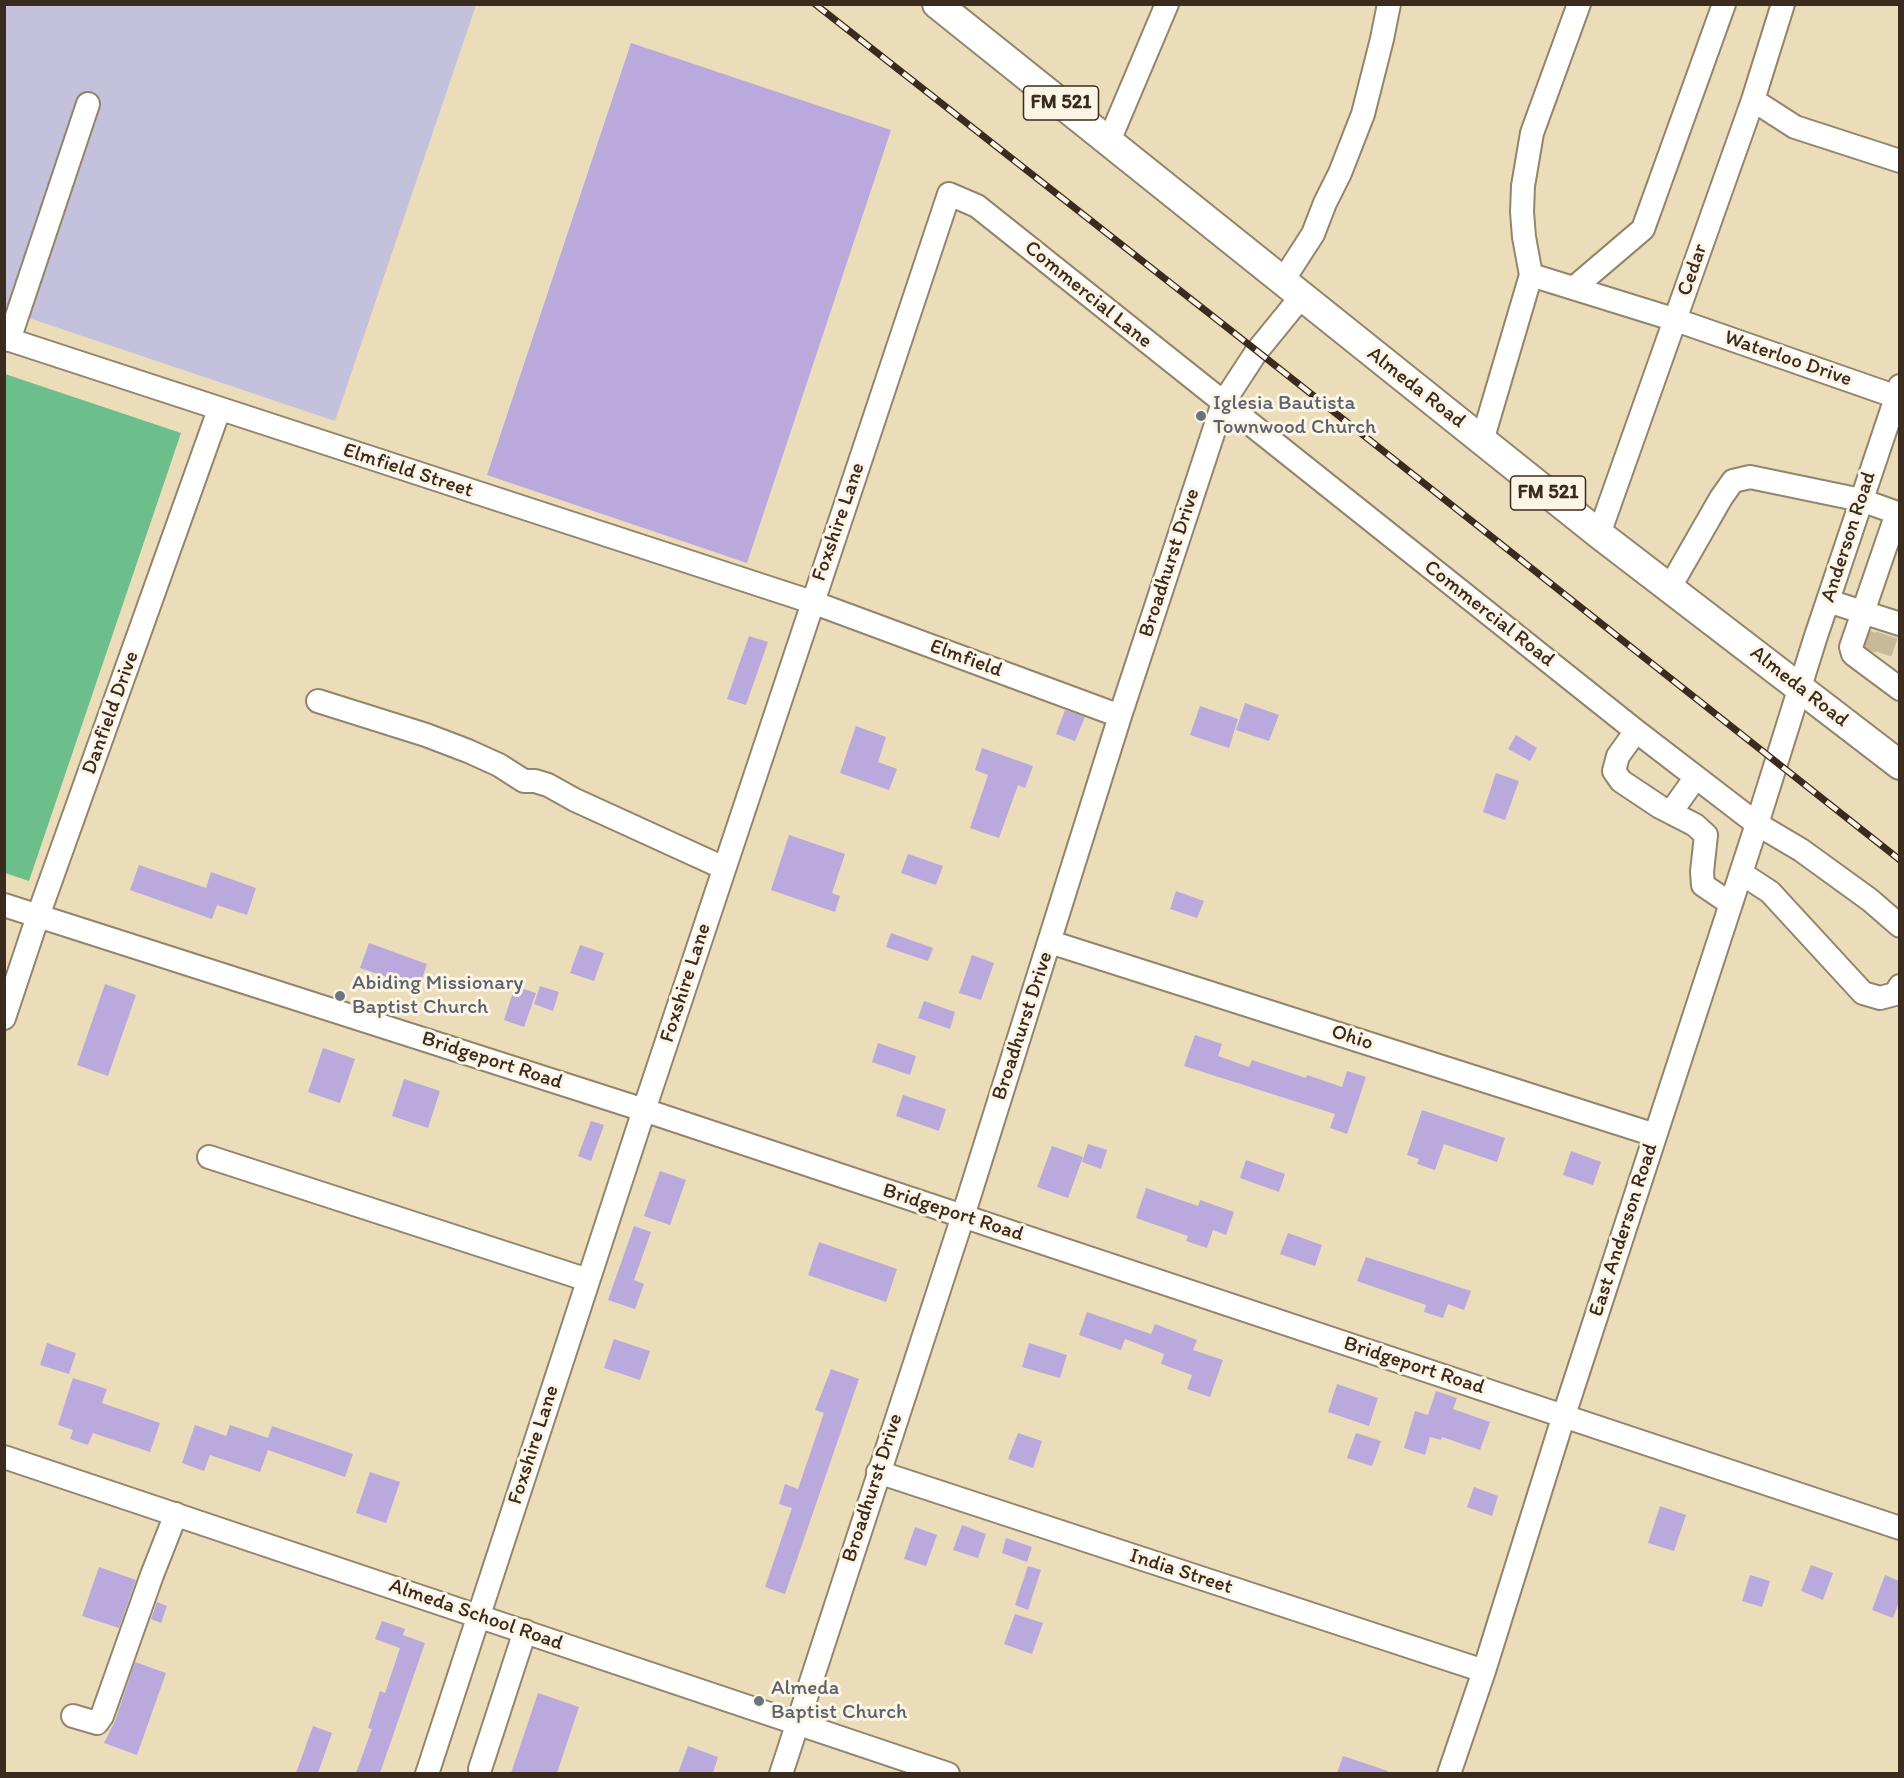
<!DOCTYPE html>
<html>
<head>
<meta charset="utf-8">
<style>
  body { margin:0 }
  #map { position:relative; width:1904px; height:1778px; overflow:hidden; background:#ebddb9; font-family:Itim,sans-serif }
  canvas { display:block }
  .frame { position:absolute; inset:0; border:6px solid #3b2a1e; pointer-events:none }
</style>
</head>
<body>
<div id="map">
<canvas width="1904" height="1778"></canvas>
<div class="frame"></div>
</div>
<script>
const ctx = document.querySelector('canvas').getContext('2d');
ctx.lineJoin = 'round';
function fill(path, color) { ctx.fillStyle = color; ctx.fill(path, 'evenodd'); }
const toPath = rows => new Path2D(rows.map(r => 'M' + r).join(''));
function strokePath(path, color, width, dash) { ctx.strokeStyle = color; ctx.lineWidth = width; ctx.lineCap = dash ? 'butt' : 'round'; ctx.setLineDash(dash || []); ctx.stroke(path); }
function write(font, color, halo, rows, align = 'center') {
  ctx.font = font + ' Itim,sans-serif'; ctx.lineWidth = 6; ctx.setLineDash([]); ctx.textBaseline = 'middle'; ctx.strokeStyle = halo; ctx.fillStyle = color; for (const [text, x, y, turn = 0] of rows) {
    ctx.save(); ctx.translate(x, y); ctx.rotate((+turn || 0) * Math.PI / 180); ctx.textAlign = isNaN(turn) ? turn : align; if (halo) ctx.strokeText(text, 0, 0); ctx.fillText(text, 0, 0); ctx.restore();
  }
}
const industrial = toPath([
  [5,5,476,5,335,421,5,310]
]);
const forest = toPath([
  [5,374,181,433,29,881,5,873]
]);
const building = toPath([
  [631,43,891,130,747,563,487,475],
  [749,636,768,642,746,705,727,699],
  [1245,703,1279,715,1269,741,1236,730],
  [1200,706,1238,719,1229,748,1190,735],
  [1065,710,1085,717,1075,741,1056,734],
  [856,726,886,737,878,762,897,769,889,790,840,773],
  [1516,735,1537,748,1530,761,1508,749],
  [982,748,1033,766,1025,788,1018,785,999,838,970,828,988,775,975,770],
  [1496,773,1519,781,1505,820,1483,812],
  [789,835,845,854,832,893,840,896,835,912,771,890],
  [908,854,943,866,936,885,901,873],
  [139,865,206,888,211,872,256,888,247,915,217,905,212,919,130,890],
  [1176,891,1204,901,1197,918,1170,909],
  [891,933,933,948,928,961,886,947],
  [369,943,427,964,419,988,360,968],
  [580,945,604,953,594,981,570,973],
  [972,955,994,963,981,1000,959,993],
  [105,984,136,995,108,1076,77,1065],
  [515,986,536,993,524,1027,504,1020],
  [540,986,559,992,553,1011,534,1004],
  [924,1001,955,1012,950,1029,918,1018],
  [1195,1035,1222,1044,1218,1056,1249,1067,1252,1060,1306,1078,1307,1075,1342,1087,1347,1071,1366,1077,1347,1134,1330,1128,1335,1114,1184,1066],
  [878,1043,916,1056,910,1075,872,1062],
  [323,1048,355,1059,340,1103,308,1092],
  [404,1079,440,1091,428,1128,392,1116],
  [903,1095,946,1109,939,1131,896,1116],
  [1422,1110,1505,1138,1497,1162,1444,1144,1435,1170,1417,1164,1419,1159,1407,1155],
  [591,1121,604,1125,591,1161,578,1156],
  [1088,1144,1107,1150,1101,1169,1082,1162],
  [1052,1146,1083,1157,1068,1198,1037,1187],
  [1571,1151,1601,1162,1593,1185,1563,1175],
  [1246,1160,1285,1174,1279,1192,1240,1178],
  [660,1171,686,1180,670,1225,644,1216],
  [1146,1188,1198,1206,1200,1200,1234,1212,1226,1235,1213,1230,1207,1248,1186,1241,1188,1236,1136,1218],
  [634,1226,651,1232,634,1280,644,1284,635,1309,608,1300],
  [1288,1233,1322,1245,1315,1266,1280,1254],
  [819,1242,897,1269,886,1302,808,1275],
  [1366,1257,1471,1291,1464,1310,1448,1304,1443,1318,1424,1312,1426,1305,1357,1281],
  [1087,1312,1151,1334,1155,1324,1197,1340,1193,1350,1223,1360,1210,1397,1187,1389,1192,1375,1161,1364,1164,1354,1125,1339,1121,1350,1079,1335],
  [614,1339,650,1351,640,1380,604,1368],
  [47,1343,76,1353,69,1374,40,1365],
  [1029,1343,1067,1355,1060,1378,1022,1367],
  [831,1369,859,1379,785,1594,765,1587,792,1508,779,1504,785,1484,798,1489,824,1413,815,1410],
  [73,1378,107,1389,102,1403,160,1423,150,1452,93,1433,88,1445,70,1439,73,1430,58,1425],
  [1337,1384,1378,1398,1369,1426,1328,1412],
  [1436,1391,1457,1398,1453,1409,1490,1422,1480,1450,1442,1437,1441,1440,1430,1437,1425,1455,1404,1448,1415,1411,1428,1415],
  [195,1425,226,1436,230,1425,268,1438,272,1426,353,1454,345,1477,268,1450,260,1472,210,1455,204,1471,182,1463],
  [1018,1433,1042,1441,1033,1468,1008,1459],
  [1356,1433,1381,1441,1372,1466,1347,1458],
  [370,1472,400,1482,386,1523,356,1513],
  [1474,1487,1498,1496,1492,1516,1467,1507],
  [1660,1506,1686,1515,1674,1551,1648,1543],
  [962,1525,986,1534,978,1558,953,1550],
  [915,1527,937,1535,926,1566,904,1559],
  [1006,1538,1032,1547,1027,1562,1002,1553],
  [1811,1565,1833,1573,1823,1600,1801,1591],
  [1028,1566,1041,1570,1028,1610,1015,1605],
  [99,1567,136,1580,119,1628,82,1616],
  [1750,1575,1770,1581,1762,1607,1742,1601],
  [1885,1575,1899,1581,1899,1602,1893,1618,1872,1610],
  [157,1602,167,1606,161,1623,151,1619],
  [1015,1614,1043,1623,1032,1654,1004,1644],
  [382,1621,405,1629,403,1635,425,1643,380,1773,356,1773,372,1729,368,1728,380,1691,385,1693,400,1648,375,1639],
  [135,1662,166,1673,137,1755,104,1743,115,1721],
  [538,1693,579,1707,557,1773,511,1773],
  [313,1726,332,1733,318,1773,296,1773],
  [688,1746,718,1757,713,1773,678,1773],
  [1343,1756,1388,1771,1387,1773,1337,1773]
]);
const minorTunnel = toPath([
  [1865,649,1871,631],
  [1881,653,1887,635]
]);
const minor = toPath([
  [1753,100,1795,127,1900,161],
  [1109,141,1167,4],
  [1531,275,1676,320,1900,398],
  [1282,282,1313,234,1325,203,1340,173,1363,114,1382,39,1389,4],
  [1575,287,1643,229,1724,4],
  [4,338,812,602,1120,716],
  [9,340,88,104],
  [1482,441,1531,275,1524,237,1522,212,1523,186,1532,133,1579,4],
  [1897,513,1851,647,1853,654,1900,689],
  [1599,534,1753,100,1783,4],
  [1670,587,1721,498,1733,481,1750,477,1861,500,1900,514],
  [1828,601,1900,624],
  [318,701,426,735,468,751,499,765,524,781,535,781,548,785,575,800,724,868],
  [1636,731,1618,756,1614,771,1621,781,1660,807,1695,825,1706,835,1702,872,1703,885,1731,904],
  [1671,812,1696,777],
  [1741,873,1770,892,1863,993,1880,998,1895,994,1900,986],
  [4,905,644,1110,1900,1528],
  [1050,942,1655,1135],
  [4,1018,38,916,219,410],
  [209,1157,588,1280],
  [4,1457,948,1774],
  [878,1472,1484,1671],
  [73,1716,97,1723,102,1716,152,1575,176,1514],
  [480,1769,525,1631],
  [427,1774,644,1110,949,194,977,206,1636,731,1757,824,1801,850,1870,900,1900,926],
  [781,1774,963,1216,1120,716,1223,403,1257,351,1301,297],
  [1449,1774,1484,1671,1564,1415,1757,824,1815,639,1900,386]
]);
const major = toPath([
  [937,4,1599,534,1900,765]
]);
const rail = toPath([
  [815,4,1257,351,1900,860]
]);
const markers = [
  [1201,416,6,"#6b7280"],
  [340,996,6,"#6b7280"],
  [759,1701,6,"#6b7280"]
];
const shields = [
  [1061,103,75],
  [1548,493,75]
];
const shieldNames = [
  ["FM 521",1061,103],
  ["FM 521",1548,493]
];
const streetNames = [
  ["Cedar",1693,270,-71],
  ["Commercial Lane",1088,295,39],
  ["Waterloo Drive",1788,359,19],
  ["Almeda Road",1416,388,38],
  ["Elmfield Street",408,471,18],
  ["Foxshire Lane",839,522,-71],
  ["Anderson Road",1849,537,-72],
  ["Broadhurst Drive",1170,563,-72],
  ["Commercial Road",1489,614,38],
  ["Elmfield",966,659,20],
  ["Almeda Road",1799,687,38],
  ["Danfield Drive",111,713,-70],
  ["Foxshire Lane",686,983,-72],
  ["Broadhurst Drive",1023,1026,-72],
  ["Ohio",1352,1038,18],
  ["Bridgeport Road",492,1061,18],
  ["Bridgeport Road",953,1213,18],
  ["East Anderson Road",1624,1230,-72],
  ["Bridgeport Road",1414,1366,18],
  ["Foxshire Lane",534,1445,-72],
  ["Broadhurst Drive",873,1488,-72],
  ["India Street",1181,1572,18],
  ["Almeda School Road",476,1615,19]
];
const worshipNames = [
  ["Iglesia Bautista",1213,404],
  ["Townwood Church",1213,428],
  ["Abiding Missionary",352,984],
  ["Baptist Church",352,1008],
  ["Almeda",771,1689],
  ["Baptist Church",771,1713]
];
fill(industrial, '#c3c1db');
fill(forest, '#6cbe8a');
fill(building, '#baa9dd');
strokePath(minorTunnel, '#c8b99a', 22, [22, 11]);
strokePath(minor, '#93846c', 26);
strokePath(major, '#93846c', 32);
strokePath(minor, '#fff', 22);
strokePath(major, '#fff', 28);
strokePath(rail, '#3b2a1e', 7);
strokePath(rail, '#fcf5e5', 4.5, [14]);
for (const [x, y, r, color] of markers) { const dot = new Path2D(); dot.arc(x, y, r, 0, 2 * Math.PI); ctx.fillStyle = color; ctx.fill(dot); strokePath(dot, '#fcf5e5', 2); }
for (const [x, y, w] of shields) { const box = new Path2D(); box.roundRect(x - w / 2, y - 17, w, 34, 4.5); ctx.fillStyle = '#fcf5e5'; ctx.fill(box); strokePath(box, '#3b2a1e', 1.5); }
write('bold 20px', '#3b2a1e', null, shieldNames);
write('21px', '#3b2a1e', '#fcf5e5', streetNames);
write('21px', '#5b616d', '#fcf5e5', worshipNames, 'left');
</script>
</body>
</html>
